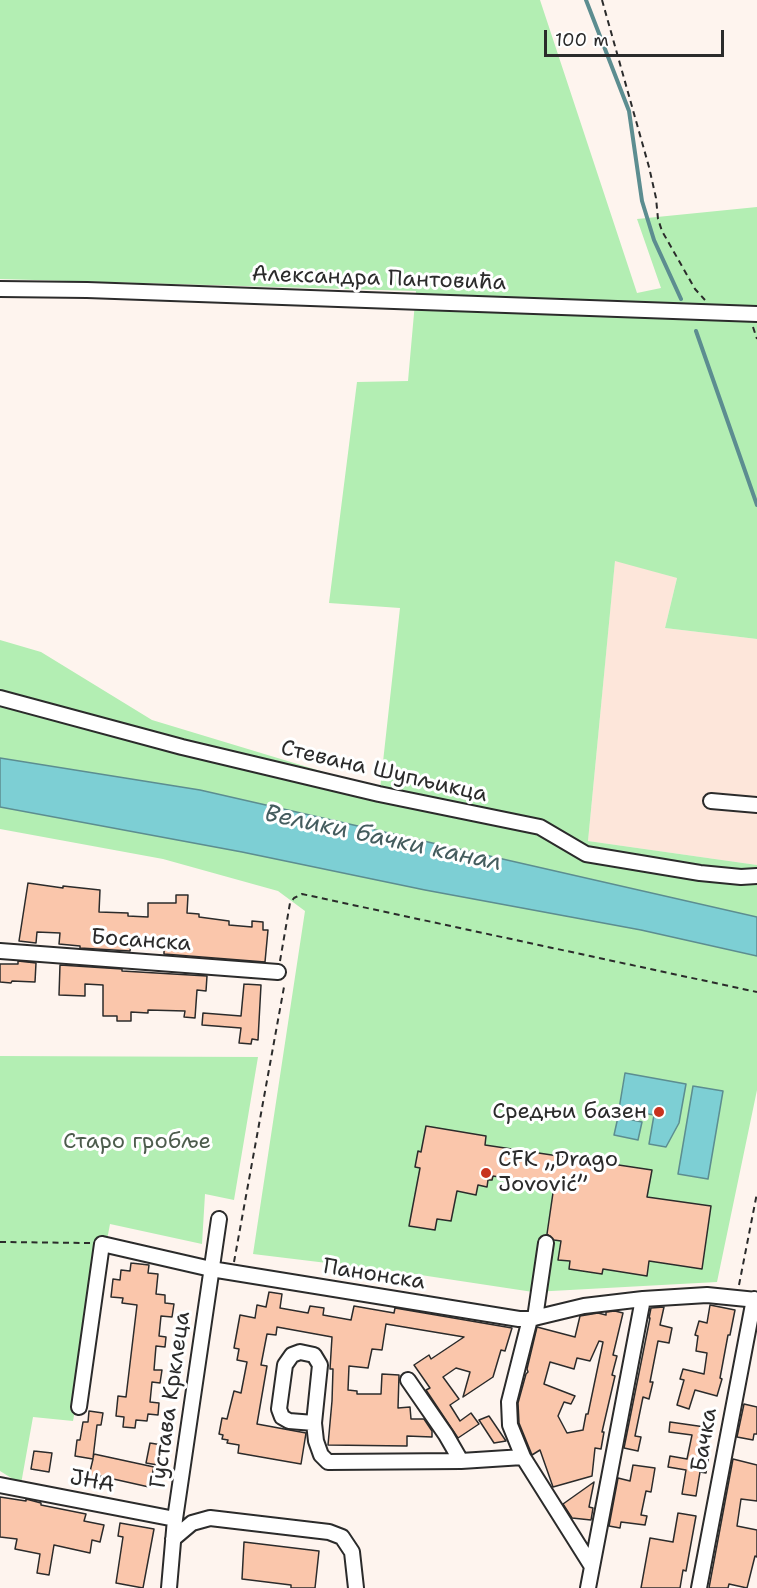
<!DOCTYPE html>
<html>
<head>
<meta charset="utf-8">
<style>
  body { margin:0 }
  #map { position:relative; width:757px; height:1588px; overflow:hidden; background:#fef4ee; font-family:"Shantell Sans",sans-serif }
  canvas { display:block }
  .scale { position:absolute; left:544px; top:30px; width:180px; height:27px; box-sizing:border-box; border:3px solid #2b2b2b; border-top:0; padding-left:8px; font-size:18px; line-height:21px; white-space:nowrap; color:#2b2b2b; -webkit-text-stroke:4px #fff; paint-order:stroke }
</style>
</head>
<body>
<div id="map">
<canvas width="757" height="1588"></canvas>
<div class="scale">100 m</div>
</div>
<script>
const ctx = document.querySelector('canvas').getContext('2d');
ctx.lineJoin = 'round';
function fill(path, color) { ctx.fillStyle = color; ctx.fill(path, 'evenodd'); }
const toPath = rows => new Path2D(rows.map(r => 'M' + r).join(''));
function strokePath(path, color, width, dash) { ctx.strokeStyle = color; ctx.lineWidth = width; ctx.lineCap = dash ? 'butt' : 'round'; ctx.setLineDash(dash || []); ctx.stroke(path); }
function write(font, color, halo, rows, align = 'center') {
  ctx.font = font + ' "Shantell Sans",sans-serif'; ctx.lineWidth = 6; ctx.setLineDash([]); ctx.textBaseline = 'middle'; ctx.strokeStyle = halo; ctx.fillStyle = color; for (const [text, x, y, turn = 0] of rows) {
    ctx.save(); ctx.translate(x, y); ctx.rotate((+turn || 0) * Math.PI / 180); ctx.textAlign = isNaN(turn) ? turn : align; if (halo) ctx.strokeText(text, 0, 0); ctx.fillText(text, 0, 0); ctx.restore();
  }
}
const built = toPath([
  [615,560,677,578,665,628,757,639,757,865,588,841]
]);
const green = toPath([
  [0,0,540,0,637,293,661,288,637,219,757,207,757,639,665,628,677,578,615,561,588,841,757,865,757,917,200,790,0,758,0,640,41,652,152,720,380,789,400,608,329,603,357,382,408,381,416,291,0,279],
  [0,807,242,852,425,890,641,930,757,956,757,1090,717,1282,533,1292,401,1272,253,1254,305,911,278,891,163,859,0,829],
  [0,1056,258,1057,234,1200,205,1194,202,1244,110,1224,73,1421,33,1417,21,1484,0,1471]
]);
const water = toPath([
  [0,758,200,790,757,917,757,956,641,930,425,890,242,852,0,807,0,758],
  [625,1073,686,1084,679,1123,666,1147,649,1144,654,1115,619,1109,625,1073],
  [693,1086,723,1091,708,1179,678,1174,693,1086],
  [618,1117,642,1122,638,1140,614,1135,618,1117]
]);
const stream = toPath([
  [586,0,629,111,642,201,654,240,681,299],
  [696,331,757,505]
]);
const building = toPath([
  [28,883,63,888,63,886,100,890,99,912,128,913,128,916,148,917,148,903,176,903,176,895,188,895,187,913,199,914,199,917,229,921,229,925,252,927,252,921,263,922,263,930,268,930,265,962,164,954,164,946,131,944,130,951,80,948,80,946,59,944,60,933,37,932,36,943,19,941,28,883],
  [18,961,36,963,35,982,12,981,11,983,0,982,0,964,18,964,18,961],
  [60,965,122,969,122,971,207,976,206,991,197,990,195,1018,184,1017,185,1011,148,1010,148,1013,131,1012,131,1021,117,1021,117,1016,103,1016,103,985,85,984,85,996,59,995,60,965],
  [244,984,261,985,258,1040,252,1039,251,1044,239,1043,241,1028,202,1025,203,1013,241,1016,244,984],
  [426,1126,486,1136,485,1145,652,1170,647,1197,711,1206,702,1269,649,1261,647,1276,603,1269,602,1274,569,1269,570,1261,558,1260,561,1241,554,1240,547,1234,554,1186,493,1176,492,1180,488,1180,487,1187,478,1185,476,1195,457,1191,451,1221,437,1219,435,1230,409,1226,420,1168,415,1167,418,1151,421,1152,426,1126],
  [131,1263,149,1265,148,1273,158,1274,156,1294,165,1295,165,1303,174,1304,172,1317,161,1316,159,1336,166,1337,165,1347,156,1346,154,1370,162,1370,160,1383,152,1382,150,1402,159,1403,158,1415,148,1414,147,1421,136,1420,135,1428,123,1427,124,1417,116,1416,118,1396,126,1397,137,1305,122,1303,123,1298,111,1297,113,1279,120,1280,121,1270,130,1271,131,1263],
  [269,1292,282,1294,280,1308,308,1313,310,1306,324,1308,323,1315,351,1320,354,1306,394,1313,395,1308,512,1328,505,1351,501,1350,493,1377,463,1397,470,1372,456,1368,443,1377,459,1399,450,1405,460,1421,471,1413,479,1424,458,1438,426,1390,430,1388,414,1365,429,1355,431,1359,464,1337,386,1324,382,1350,372,1349,368,1368,349,1366,348,1390,357,1391,357,1394,381,1394,382,1374,399,1375,398,1408,410,1407,411,1419,424,1419,432,1431,432,1437,407,1436,407,1446,328,1445,332,1401,333,1369,330,1369,332,1337,277,1327,276,1335,267,1334,261,1365,267,1366,257,1424,306,1433,301,1464,238,1453,239,1445,227,1443,228,1440,222,1439,223,1435,219,1434,222,1418,227,1419,234,1391,241,1393,247,1362,237,1360,239,1349,234,1348,240,1315,255,1318,257,1305,266,1307,269,1292],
  [710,1305,735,1310,730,1335,728,1335,720,1378,722,1379,717,1396,695,1390,689,1409,677,1405,684,1380,680,1379,683,1369,704,1374,707,1353,696,1351,698,1336,695,1335,699,1321,707,1323,710,1305],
  [664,1307,660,1325,672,1328,669,1343,658,1341,650,1382,653,1382,649,1399,643,1397,635,1436,641,1437,638,1451,624,1448,650,1318,649,1318,651,1308,664,1307],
  [615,1311,623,1313,613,1355,617,1356,612,1375,615,1376,602,1432,604,1432,601,1449,595,1448,592,1476,553,1487,540,1450,532,1455,519,1423,518,1403,526,1374,528,1372,527,1369,537,1327,575,1337,580,1316,598,1313,606,1315,606,1312,615,1311],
  [599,1341,603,1342,588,1414,586,1414,583,1430,567,1433,558,1416,564,1402,571,1404,575,1396,544,1384,550,1362,574,1369,577,1358,590,1361,599,1341],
  [744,1404,757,1407,757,1434,754,1434,753,1440,737,1437,744,1404],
  [89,1411,103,1413,101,1425,97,1425,93,1458,94,1454,154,1467,149,1487,100,1476,99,1483,88,1480,93,1459,75,1456,77,1440,80,1440,83,1422,88,1422,89,1411],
  [489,1416,506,1441,494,1443,479,1420,489,1416],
  [670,1422,712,1428,706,1454,709,1455,706,1473,700,1472,696,1496,682,1494,686,1470,668,1467,670,1456,687,1459,692,1435,669,1432,670,1422],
  [150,1443,162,1445,158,1465,146,1463,150,1443],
  [34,1451,52,1453,49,1472,31,1469,34,1451],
  [733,1459,757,1465,757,1501,741,1499,737,1526,757,1530,757,1557,755,1556,747,1588,729,1584,728,1588,709,1588,733,1459],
  [633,1465,655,1468,651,1492,646,1491,641,1515,647,1516,645,1525,621,1522,620,1528,609,1526,618,1478,630,1481,633,1465],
  [594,1482,589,1507,593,1508,591,1520,572,1518,563,1504,594,1482],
  [0,1497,26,1501,26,1499,41,1503,41,1505,86,1514,84,1521,104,1525,100,1542,92,1540,90,1553,54,1545,49,1575,37,1573,40,1554,15,1549,17,1539,0,1537,0,1497],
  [678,1513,696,1516,686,1571,683,1570,680,1588,641,1588,650,1538,673,1542,678,1513],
  [120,1523,154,1529,143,1588,116,1583,123,1537,118,1536,120,1523],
  [244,1542,319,1551,315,1588,291,1588,291,1585,242,1579,244,1542]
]);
const path = toPath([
  [602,0,649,167,656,198,658,219,662,231,695,289,705,300],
  [753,327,757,339],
  [280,961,290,903,294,898,302,894,757,992],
  [0,1242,90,1243],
  [234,1262,284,987,283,984],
  [739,1285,757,1193]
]);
const minor = toPath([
  [0,289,87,290,757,314],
  [0,698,182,747,379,794,540,827,586,854,700,873,741,877,757,876],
  [711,801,757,805],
  [0,951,278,972],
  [535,1318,546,1243],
  [530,1319,509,1402,510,1425,523,1457,591,1565],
  [408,1380,446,1435,461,1461,523,1457],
  [79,1407,102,1244,211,1269,519,1319,530,1319,584,1306,643,1299,707,1295,757,1300],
  [314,1423,289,1421,282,1417,279,1409,285,1365,292,1355,300,1352,314,1355,320,1365,314,1423,316,1441,321,1455,328,1462,461,1461],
  [0,1485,175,1519],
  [173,1539,192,1523,210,1518,329,1532,342,1537,352,1552,356,1588],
  [169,1588,175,1519,219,1219],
  [588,1588,643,1299],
  [699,1588,754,1299]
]);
const markers = [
  [659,1112,6,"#c8321e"],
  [486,1173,6,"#c8321e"]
];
const streetNames = [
  ["Александра Пантовића",379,279,2],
  ["Стевана Шупљикца",384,772,13],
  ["Босанска",141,941,4],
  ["Панонска",374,1275,9],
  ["Густава Крклеца",171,1400,-82],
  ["Бачка",705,1440,-80],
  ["ЈНА",92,1482,11]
];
const poiNames = [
  ["Средњи базен",647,1112],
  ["CFK „Drago",498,1160,"left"],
  ["Jovović”",498,1185,"left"]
];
const parkNames = [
  ["Старо гробље",137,1142]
];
const waterNames = [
  ["Велики бачки канал",383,839,12]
];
fill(built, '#fde6da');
fill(green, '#b3eeb3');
fill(water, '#7dcfd4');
strokePath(water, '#5c8d90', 1.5);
strokePath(stream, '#5c8d90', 4);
fill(building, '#fac6ab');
strokePath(building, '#2b2b2b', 1.5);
strokePath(minor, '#2b2b2b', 18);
strokePath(path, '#2b2b2b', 2, [6, 4.5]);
strokePath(minor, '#fff', 14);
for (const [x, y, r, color] of markers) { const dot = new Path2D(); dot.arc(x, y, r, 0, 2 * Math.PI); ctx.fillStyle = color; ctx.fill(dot); strokePath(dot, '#fff', 2); }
write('22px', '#2b2b2b', '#fff', streetNames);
write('22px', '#2b2b2b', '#fff', poiNames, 'right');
write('22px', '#4d5c4d', '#fff', parkNames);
write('italic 24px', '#445c5e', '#fff', waterNames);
</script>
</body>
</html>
